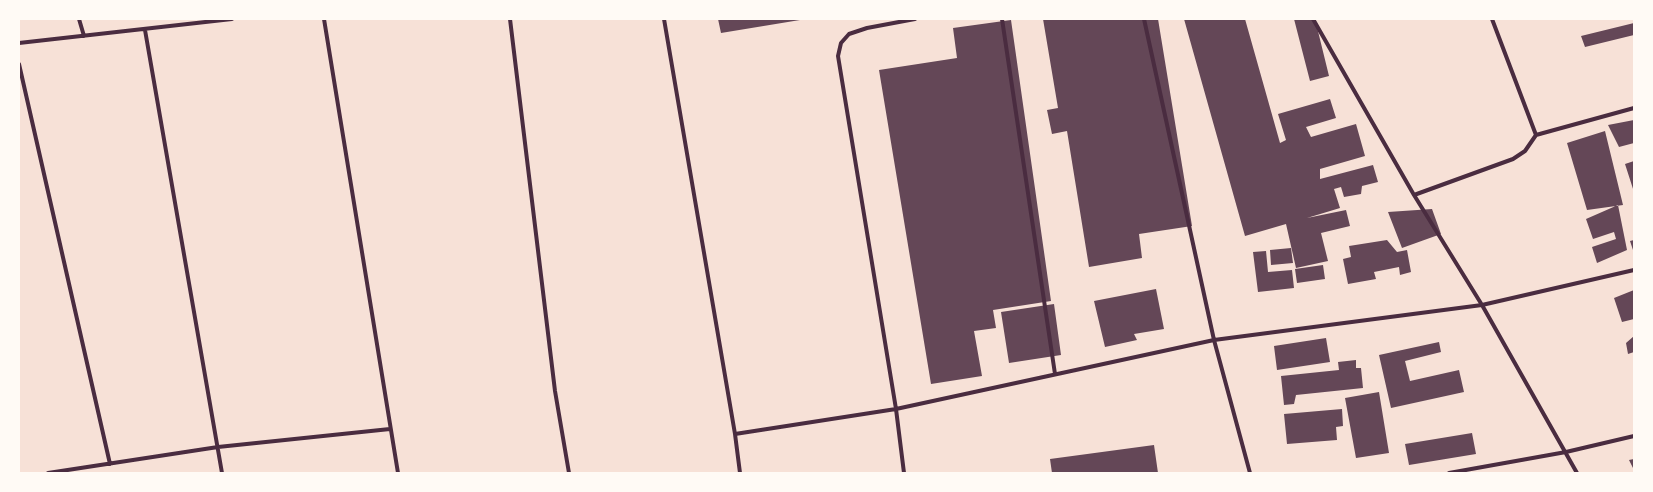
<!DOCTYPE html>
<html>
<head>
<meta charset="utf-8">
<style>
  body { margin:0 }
  #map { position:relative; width:1653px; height:492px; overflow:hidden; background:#f7e1d7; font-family:"Times New Roman",serif }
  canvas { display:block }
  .frame { position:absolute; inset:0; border:20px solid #fffaf5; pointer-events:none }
</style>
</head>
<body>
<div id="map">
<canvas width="1653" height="492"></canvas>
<div class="frame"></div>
</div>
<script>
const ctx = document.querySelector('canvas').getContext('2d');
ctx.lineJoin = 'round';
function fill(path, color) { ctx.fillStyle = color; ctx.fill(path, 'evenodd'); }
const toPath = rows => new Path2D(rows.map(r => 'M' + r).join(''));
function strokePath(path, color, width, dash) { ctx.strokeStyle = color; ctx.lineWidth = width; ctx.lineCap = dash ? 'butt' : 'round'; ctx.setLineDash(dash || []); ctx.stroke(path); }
const building = toPath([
  [718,19,799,19,800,20,721,33],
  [1043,19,1158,19,1192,226,1139,234,1142,258,1089,267,1067,131,1052,134,1047,110,1058,108],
  [1184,19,1245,19,1280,143,1286,140,1278,114,1330,99,1336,118,1306,127,1311,137,1356,124,1365,156,1320,169,1320,179,1373,165,1378,182,1362,186,1361,194,1344,197,1341,187,1334,189,1340,208,1307,218,1346,210,1350,226,1321,233,1328,261,1296,268,1286,224,1245,236],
  [1294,19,1315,19,1329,76,1310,81],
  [1011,20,1051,301,993,310,996,328,974,331,982,376,931,384,879,70,957,58,953,28],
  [1634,23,1634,35,1585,47,1581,36],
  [1634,120,1634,143,1619,147,1608,125],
  [1605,131,1623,205,1587,210,1567,143],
  [1634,161,1634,192,1625,164],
  [1618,205,1627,250,1597,263,1592,247,1616,239,1614,232,1593,239,1586,219],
  [1432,209,1441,234,1402,248,1388,212],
  [1387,240,1397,252,1407,250,1411,272,1400,275,1399,267,1374,272,1376,279,1348,284,1343,259,1351,257,1349,246],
  [1634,240,1634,253,1630,241],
  [1291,248,1293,263,1271,265,1270,250],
  [1266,251,1268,272,1292,270,1294,288,1258,292,1253,252],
  [1323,265,1325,279,1297,283,1295,269],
  [1156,289,1164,329,1134,334,1137,340,1105,347,1094,301],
  [1634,290,1634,319,1622,322,1614,298],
  [1054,304,1061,355,1009,363,1001,312],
  [1634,336,1634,352,1628,354,1626,343],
  [1326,338,1330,362,1277,370,1274,346],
  [1439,342,1441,352,1405,361,1410,381,1459,370,1464,392,1391,408,1379,355],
  [1356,360,1356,368,1361,368,1363,388,1296,395,1294,404,1284,405,1281,376,1339,370,1338,362],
  [1379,392,1389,453,1356,458,1345,398],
  [1342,409,1343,426,1336,427,1337,440,1287,444,1284,414],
  [1472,433,1476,454,1409,465,1405,444],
  [1154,445,1158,473,1052,473,1050,459],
  [1634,459,1634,470,1629,460]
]);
const minor = toPath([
  [79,19,84,36],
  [324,19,398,473],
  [510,19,555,391,569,473],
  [664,19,735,434,740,473],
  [1002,19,1055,374],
  [1144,19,1214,340,1250,473],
  [1313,19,1414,195,1482,305,1577,473],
  [1492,19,1536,135],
  [145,30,222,473],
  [19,43,232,19],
  [19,64,110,464],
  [1414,195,1513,159,1525,151,1536,135,1634,108],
  [735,434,896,409,1214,340,1482,305,1634,270],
  [48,473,218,447,390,429],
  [904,473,896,409,838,56,841,43,849,34,867,28,915,19],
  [1449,473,1566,452,1634,436]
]);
fill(building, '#644757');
strokePath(minor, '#4a2c40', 4);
</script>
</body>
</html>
